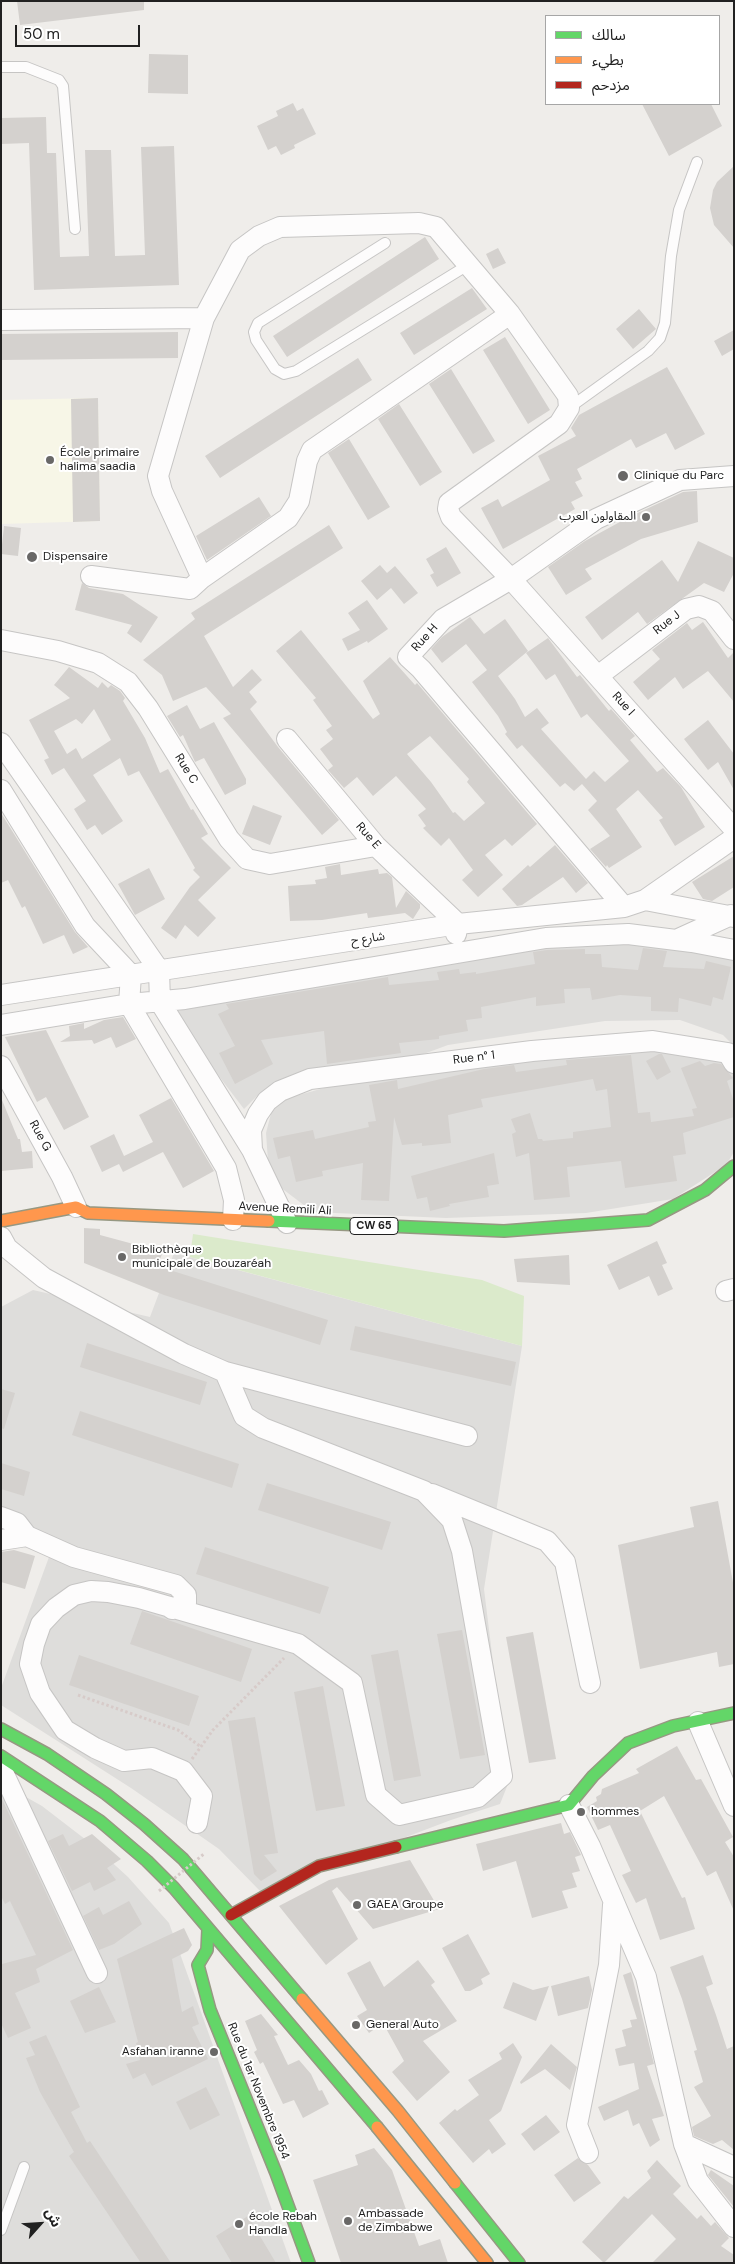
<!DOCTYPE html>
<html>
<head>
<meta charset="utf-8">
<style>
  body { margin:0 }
  #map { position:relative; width:735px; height:2264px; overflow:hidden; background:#efedea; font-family:"DM Sans","Noto Sans Arabic",sans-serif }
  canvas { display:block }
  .frame { position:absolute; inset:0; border:2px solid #212121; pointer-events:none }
  .legend { position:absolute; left:545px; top:15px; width:175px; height:90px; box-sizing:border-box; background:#fff; border:1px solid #a6a6a6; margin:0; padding:6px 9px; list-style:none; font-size:15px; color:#212121 }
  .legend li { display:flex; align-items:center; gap:10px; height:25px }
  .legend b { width:25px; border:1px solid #a6a6a6 }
  .north { position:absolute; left:15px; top:2199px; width:50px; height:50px; -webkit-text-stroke:4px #fff; paint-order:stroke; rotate:64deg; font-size:14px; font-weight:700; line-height:20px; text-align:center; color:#212121 }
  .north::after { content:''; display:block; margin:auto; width:18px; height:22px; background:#212121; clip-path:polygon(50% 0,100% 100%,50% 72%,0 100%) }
  .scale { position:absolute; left:15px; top:25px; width:125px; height:22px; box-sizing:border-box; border:2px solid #212121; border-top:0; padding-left:6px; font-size:15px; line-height:18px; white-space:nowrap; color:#212121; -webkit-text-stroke:4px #fff; paint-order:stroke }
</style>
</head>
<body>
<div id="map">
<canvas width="735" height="2264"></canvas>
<div class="frame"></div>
<ul class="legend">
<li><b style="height:6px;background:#63d668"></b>سالك</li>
<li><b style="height:6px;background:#ff974d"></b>بطيء</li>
<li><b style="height:6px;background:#b3261e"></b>مزدحم</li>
</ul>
<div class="north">ش</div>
<div class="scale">50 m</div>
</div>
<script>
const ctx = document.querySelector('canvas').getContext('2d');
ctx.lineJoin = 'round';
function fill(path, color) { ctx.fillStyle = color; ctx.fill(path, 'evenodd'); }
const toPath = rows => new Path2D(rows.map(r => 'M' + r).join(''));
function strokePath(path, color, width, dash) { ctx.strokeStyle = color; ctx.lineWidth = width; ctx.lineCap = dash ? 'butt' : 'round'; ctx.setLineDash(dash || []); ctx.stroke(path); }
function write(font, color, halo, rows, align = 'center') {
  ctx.font = font + ' "DM Sans","Noto Sans Arabic",sans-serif'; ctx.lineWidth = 4; ctx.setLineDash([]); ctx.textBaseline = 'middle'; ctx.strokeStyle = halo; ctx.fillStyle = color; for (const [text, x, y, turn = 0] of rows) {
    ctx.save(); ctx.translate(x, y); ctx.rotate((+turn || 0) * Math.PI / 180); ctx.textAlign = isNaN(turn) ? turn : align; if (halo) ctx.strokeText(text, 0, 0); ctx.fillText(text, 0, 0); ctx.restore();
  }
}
const residential = toPath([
  [654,942,734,959,734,1046,723,1035,680,1020,605,1021,448,1045,410,1059,257,1096,244,1109,186,1033,178,1011,253,989,551,945],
  [691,1046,734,1063,734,1152,726,1165,673,1199,586,1213,446,1218,313,1212,280,1187,268,1161,266,1133,274,1102,374,1074],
  [174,1253,522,1346,484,1589,508,1784,500,1804,451,1820,261,1892,219,1849,131,1788,1,1705,1,1688,49,1557,1,1532,1,1307,33,1290,150,1317],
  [1,1783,42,1806,94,1846,128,1877,169,1923,291,2263,1,2263]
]);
const education = toPath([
  [98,398,100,521,1,524,1,400]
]);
const grass = toPath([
  [193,1234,482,1280,524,1296,522,1346,190,1257]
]);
const building = toPath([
  [17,1,144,1,144,10,20,25],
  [149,54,188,55,188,94,148,93],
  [293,103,297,111,303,108,316,134,294,145,295,148,281,155,276,146,268,150,257,126,278,116,276,111],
  [642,104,711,104,722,126,669,156],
  [46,117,47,153,56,153,60,257,89,256,85,150,111,150,115,256,145,255,141,147,174,146,179,285,34,290,29,143,1,144,1,118],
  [734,166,734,248,714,225,710,208,713,190,717,182],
  [425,237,439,259,287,357,273,336],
  [498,248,506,263,493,269,486,254],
  [472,288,487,309,414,355,400,333],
  [639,309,656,329,633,349,616,329],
  [734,330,734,349,722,356,714,341],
  [178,332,178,358,1,360,1,334],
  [505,337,550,410,528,424,483,350],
  [358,358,372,380,220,478,205,456],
  [667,367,705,434,675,450,666,433,636,448,631,439,577,469,582,479,575,482,583,496,571,502,575,509,503,549,481,508,498,499,502,507,550,480,538,456,576,436,571,428,579,415],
  [451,369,495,441,473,454,429,384],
  [98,398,100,521,73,522,71,399],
  [399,404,442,472,420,486,378,419],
  [349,439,390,507,368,520,328,453],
  [697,491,698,522,641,539,585,569,592,579,566,595,548,567,585,541,629,517,683,492],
  [259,497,271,516,207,560,196,536],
  [329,525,343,548,204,636,233,687,252,669,262,680,249,692,257,702,250,709,278,747,339,820,322,835,223,718,231,714,206,687,173,701,162,675,143,660,195,619,191,613],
  [4,526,21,528,18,556,1,554],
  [698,541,734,558,734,573,724,592,704,583,647,624,638,612,602,640,585,617,662,560,678,582],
  [446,547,461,573,437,587,430,575,434,573,426,559],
  [380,565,387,573,395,566,418,593,404,604,391,588,377,600,361,581],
  [82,583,89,588,123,594,158,617,141,643,127,633,132,625,75,610],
  [367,600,388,629,368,643,367,641,348,651,342,639,360,630,348,613],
  [470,617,484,634,505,619,528,651,498,676,515,699,525,717,537,708,549,723,541,729,586,779,594,771,605,782,629,761,587,714,581,718,555,674,546,680,526,653,548,638,577,677,580,675,609,711,611,709,635,736,630,740,657,772,663,768,681,787,705,827,675,846,659,820,663,818,638,790,616,809,642,847,609,868,607,865,606,867,590,849,610,836,588,810,597,801,582,784,574,791,565,783,560,787,522,745,517,749,505,734,507,732,498,716,472,682,487,670,466,644,442,663,431,649,442,637],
  [703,622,728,658,734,652,734,702,708,671,683,689,675,677,648,700,633,682,660,659,652,650,687,623,692,630],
  [301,630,373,719,380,714,363,681,390,657,415,685,417,683,537,824,512,846,505,839,485,855,503,875,478,897,462,880,473,870,449,838,441,846,423,828,426,826,418,815,426,809,396,776,373,796,357,777,344,788,328,770,333,766,320,749,333,739,326,730,332,726,313,700,316,698,276,651],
  [430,736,469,779,467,782,485,803,464,821,455,812,453,813,431,782,407,754],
  [69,667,98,688,102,682,108,688,111,685,120,691,125,698,123,701,145,738,160,773,168,769,191,810,193,809,208,834,201,838,231,868,198,900,216,918,198,937,185,925,176,939,161,928,190,887,200,877,193,870,195,868,139,771,128,776,120,758,93,775,123,821,102,835,95,825,87,830,74,809,86,801,64,768,52,775,44,760,49,758,29,720,70,698,54,685],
  [94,709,111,740,82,759,76,748,67,754,54,731,76,719,82,724],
  [187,705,200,729,214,722,246,779,246,784,225,795,204,758,195,762,183,735,180,737,167,716],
  [708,720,734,754,734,790,718,762,708,770,684,739],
  [253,805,282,816,270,845,242,834],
  [1,813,75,932,88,947,73,954,64,935,43,944,25,906,22,908,8,880,1,883],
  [555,845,588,883,576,893,563,877,522,905,517,906,502,889,528,865,530,867],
  [734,856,734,887,712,901,703,899,692,882],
  [340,864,341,875,378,869,379,874,387,873,392,877,396,908,406,891,420,904,420,908,413,919,405,913,368,918,367,913,322,920,290,921,288,886,316,884,315,880,327,878,325,867],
  [149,868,165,899,135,915,118,884],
  [643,948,667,951,663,967,704,969,706,961,731,967,723,1000,713,997,711,1006,679,998,678,1012,651,1011,651,997,620,995,592,1000,590,988,564,989,565,1003,536,1006,536,997,481,1007,482,1018,466,1020,468,1031,439,1036,439,1039,399,1043,401,1053,327,1064,324,1031,261,1040,273,1064,235,1084,219,1053,235,1046,218,1014,229,1009,226,1004,388,977,389,985,439,980,437,972,459,969,460,974,476,972,476,974,535,964,533,952,547,950,585,949,585,954,601,954,602,967,638,970],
  [123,1017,136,1039,116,1048,111,1037,94,1044,92,1040,60,1042,70,1036,69,1026,84,1023,84,1029,104,1020],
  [46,1030,89,1117,64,1130,46,1097,37,1102,5,1037],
  [659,1054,662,1054,671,1072,657,1080,646,1061],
  [631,1055,638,1113,650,1112,651,1122,694,1116,692,1109,697,1108,681,1068,700,1061,705,1066,714,1063,721,1064,733,1078,727,1081,734,1102,734,1117,683,1133,686,1154,673,1156,677,1181,625,1188,621,1161,567,1167,570,1197,534,1200,529,1153,516,1157,512,1134,516,1132,511,1119,530,1113,538,1139,542,1139,543,1141,573,1138,573,1132,611,1127,607,1089,596,1091,593,1079,481,1099,483,1107,448,1115,451,1143,422,1146,422,1143,402,1145,394,1117,389,1201,361,1200,363,1163,322,1171,323,1176,296,1182,290,1156,278,1159,273,1138,313,1130,315,1139,369,1127,368,1122,376,1121,369,1085,397,1080,398,1089,484,1069,514,1065,516,1072,567,1065,566,1060],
  [171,1098,214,1171,183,1188,163,1152,123,1172,119,1164,102,1172,90,1146,114,1134,124,1156,153,1142,139,1115],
  [2,1100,18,1139,20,1139,22,1152,32,1151,33,1168,1,1171],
  [494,1153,499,1184,487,1186,489,1197,449,1204,450,1206,430,1211,427,1197,417,1199,411,1176],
  [84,1228,100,1229,100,1235,163,1252,157,1266,328,1320,320,1345,164,1295,84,1263],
  [657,1241,667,1263,662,1265,673,1289,658,1296,649,1276,619,1290,607,1265],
  [569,1255,570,1285,517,1282,514,1259],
  [355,1326,516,1362,511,1386,350,1350],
  [87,1343,207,1382,200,1405,80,1367],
  [1,1389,15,1393,4,1429,1,1428],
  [80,1411,239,1464,232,1488,72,1435],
  [1,1463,30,1472,24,1496,1,1489],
  [267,1483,391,1522,382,1550,258,1510],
  [718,1501,734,1588,734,1664,719,1667,717,1652,640,1669,618,1545,694,1527,690,1507],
  [205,1547,329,1587,320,1614,196,1574],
  [14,1550,35,1556,25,1589,1,1582,1,1552],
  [142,1611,252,1649,241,1682,130,1644],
  [462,1630,485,1755,460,1759,437,1634],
  [533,1632,556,1759,529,1763,506,1637],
  [398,1650,421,1776,394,1781,371,1655],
  [79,1655,199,1696,189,1726,69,1685],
  [323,1686,345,1806,316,1811,294,1692],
  [255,1717,278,1853,264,1855,277,1871,261,1881,254,1874,228,1721],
  [677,1746,696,1780,701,1779,733,1837,725,1842,734,1857,734,1911,716,1871,707,1876,664,1796,640,1811,682,1898,685,1897,695,1929,660,1940,646,1898,636,1903,622,1875,631,1871,610,1825,598,1830,587,1807,597,1801,596,1797,601,1794,602,1789,639,1773,636,1769],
  [1,1797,73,1950,36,1969,40,1982,15,1993,31,2028,8,2038,1,2023,1,1962,2,1964,36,1955,10,1901,5,1904,1,1896],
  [561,1823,564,1834,570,1832,581,1855,575,1857,580,1871,572,1873,577,1887,562,1891,568,1908,532,1918,516,1861,483,1871,476,1844],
  [63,1834,69,1846,92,1834,121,1859,107,1868,116,1880,94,1891,90,1882,72,1891,48,1841],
  [410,1860,439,1909,373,1929,337,1887,332,1891,358,1939,326,1965,279,1906,329,1880],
  [129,1901,142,1924,114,1944,99,1950,83,1916,99,1907,103,1915],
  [184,1928,192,1945,188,1951,172,1959,182,2012,193,2006,199,2024,192,2027,208,2059,152,2086,145,2073,133,2079,126,2064,140,2060,136,2043,138,2042,117,1959],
  [468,1934,490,1974,481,1979,483,1984,470,1991,465,1991,442,1948],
  [703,1955,713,1984,706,1987,716,2015,727,2049,734,2046,734,2150,722,2140,713,2144,694,2136,692,2127,711,2116,694,2087,703,2082,694,2051,697,2050,682,1999,670,1967],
  [418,1960,435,1982,431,1985,457,2021,423,2041,450,2072,417,2101,392,2072,404,2061,383,2023,369,2033,357,2016,367,2010,347,1973,370,1961,384,1987],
  [631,1972,654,2064,647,2066,664,2116,652,2119,660,2140,650,2147,639,2123,633,2126,628,2110,604,2121,598,2107,639,2089,634,2063,619,2066,615,2049,626,2046,622,2030,632,2027,630,2020,637,2019,623,1975],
  [589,1976,592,1990,588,2008,558,2016,551,1986],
  [513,1982,533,1990,549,1986,536,2021,503,2008],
  [99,1987,116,2022,85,2033,70,2001],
  [261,2014,278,2035,274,2036,288,2065,299,2060,311,2074,319,2091,322,2090,329,2104,303,2118,294,2100,283,2104,263,2062,260,2064,254,2052,257,2050,245,2021],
  [46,2035,80,2107,71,2112,87,2143,90,2141,171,2263,141,2263,69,2156,74,2152,40,2092,26,2058,35,2055,29,2042],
  [513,2043,522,2057,501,2111,489,2120,506,2144,492,2154,489,2149,473,2163,439,2123,455,2109,457,2111,479,2095,468,2080,502,2059,499,2053],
  [551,2044,577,2067,570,2090,545,2069,521,2084,520,2082],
  [206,2087,220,2115,190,2130,176,2102],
  [546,2115,560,2132,534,2151,521,2134],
  [374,2148,392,2170,419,2246,440,2239,448,2263,341,2263,313,2180,358,2165,355,2155],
  [578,2158,588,2165,601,2183,574,2202,554,2175],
  [657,2160,681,2186,673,2194,697,2219,701,2215,711,2226,715,2222,729,2238,721,2246,734,2255,734,2263,652,2263,676,2239,652,2214,604,2263,582,2242,624,2196,628,2199,651,2178,647,2171],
  [711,2170,734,2186,734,2207,708,2175],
  [248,2216,276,2263,232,2263,216,2236]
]);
const path = toPath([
  [78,1695,178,1730,201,1747],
  [192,1759,213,1730,284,1658]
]);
const lane = toPath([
  [1,67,26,67,59,80,63,86,75,229],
  [385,243,258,323,254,332,256,340,275,369,284,374,296,371,468,265],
  [569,408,648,351,660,338,665,323,671,256,679,210,697,162],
  [1,2230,24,2167]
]);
const street = toPath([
  [510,314,312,450,307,461,299,501,288,518,202,578,162,491,158,476,204,318,240,250,259,236,280,227,419,223,436,227,510,314,568,396,569,408,559,424,449,503,448,509,451,517,511,579,734,829],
  [1,320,204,318],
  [91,576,190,589,202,578],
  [1,640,58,651,98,663,128,682,148,708,229,839,247,859,270,864,376,846],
  [598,676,686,609,699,606,712,611,734,639],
  [287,739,376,846,458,924,456,934],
  [1,743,159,970,160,1002,252,1150,287,1223],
  [1,790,85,926,131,975,129,1004,226,1168,234,1200,233,1220],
  [645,900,734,838],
  [624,907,421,669,408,657,443,619,511,579,596,519,680,480,734,476],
  [676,940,731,915],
  [1,995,458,924,624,907,645,900,734,917],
  [1,1025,129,1004,185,999,546,938,628,934,692,942,734,950],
  [1,1066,62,1177,76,1207],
  [252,1150,251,1130,258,1114,267,1101,280,1091,310,1079,532,1051,653,1041,728,1053,734,1063],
  [1,1237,7,1248,44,1278,184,1354,225,1372,244,1416,263,1428,424,1491,452,1520,462,1551,502,1776,478,1797,399,1815,376,1795,352,1683,298,1644,139,1598,108,1592,91,1591,74,1595,56,1608,41,1624,34,1644,30,1664,40,1693,65,1730,95,1748,124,1761,152,1758,183,1771,202,1796,197,1823],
  [726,1291,734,1289],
  [225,1372,467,1436],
  [432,1494,547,1541,565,1562,590,1683],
  [1,1517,17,1523,27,1536,1,1540],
  [27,1536,74,1557,176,1585,186,1595,186,1603,172,1609],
  [698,1722,734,1806],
  [1,1768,97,1973],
  [569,1805,590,1846,646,1977,684,2144,698,2181,734,2227],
  [684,2144,734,2167],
  [588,2153,577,2125,609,1965,613,1905]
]);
const fast = toPath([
  [269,1221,504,1231,648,1220,705,1190,734,1166],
  [1,1729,47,1754,106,1794,144,1824,183,1859,302,1999],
  [1,1756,100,1821,147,1861,174,1888,377,2127],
  [396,1847,569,1805,593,1776,628,1743,673,1726,734,1713],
  [208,1929,207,1950,198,1965,210,2010,276,2173,309,2263],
  [455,2183,519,2263]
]);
const slow = toPath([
  [1,1221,76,1207,88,1213,269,1221],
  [302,1999,398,2111,455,2183],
  [377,2127,487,2263]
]);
const jam = toPath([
  [231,1915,319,1866,396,1847]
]);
const pathBridge = toPath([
  [159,1891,205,1853]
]);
const markers = [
  [50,460,5,"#696867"],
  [623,476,6,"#696867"],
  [646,517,5,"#696867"],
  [32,557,6,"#696867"],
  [122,1257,5,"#696867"],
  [581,1812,5,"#696867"],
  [357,1905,5,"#696867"],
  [356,2025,5,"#696867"],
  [214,2052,5,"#696867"],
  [348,2221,5,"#696867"],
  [239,2224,5,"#696867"]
];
const shields = [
  [374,1226,48]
];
const shieldNames = [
  ["CW 65",374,1226]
];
const poiNames = [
  ["École primaire",60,453],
  ["halima saadia",60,467],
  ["Clinique du Parc",634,476],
  ["المقاولون العرب",636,517,"right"],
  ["Dispensaire",43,557],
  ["Bibliothèque",132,1250],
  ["municipale de Bouzaréah",132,1264],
  ["hommes",591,1812],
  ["GAEA Groupe",367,1905],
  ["General Auto",366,2025],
  ["Asfahan iranne",204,2052,"right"],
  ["Ambassade",358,2214],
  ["de Zimbabwe",358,2228],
  ["école Rebah",249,2217],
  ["Handla",249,2231]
];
const streetNames = [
  ["Rue J",667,623,-38],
  ["Rue H",425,638,-48],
  ["Rue I",623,704,48],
  ["Rue C",186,769,58],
  ["Rue E",368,836,49],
  ["شارع ح",368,939,-8],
  ["Rue n° 1",474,1058,-7],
  ["Rue G",40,1136,61],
  ["Avenue Remili Ali",285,1209,3],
  ["Rue du 1er Novembre 1954",258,2091,68]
];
fill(residential, '#dedddb');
fill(education, '#f7f6e7');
fill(grass, '#dbeacb');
fill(building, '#d4d1ce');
strokePath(lane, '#c6c5c4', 12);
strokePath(street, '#c6c5c4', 22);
strokePath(fast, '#969882', 14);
strokePath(slow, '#969882', 14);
strokePath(jam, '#969882', 14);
strokePath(path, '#d7cbc9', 3, [2.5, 2.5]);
strokePath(lane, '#fdfcfc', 10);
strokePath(street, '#fdfcfc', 20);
strokePath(fast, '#63d668', 11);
strokePath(slow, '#ff974d', 11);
strokePath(jam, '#b3261e', 11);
strokePath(pathBridge, '#d7cbc9', 3, [2.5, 2.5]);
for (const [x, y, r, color] of markers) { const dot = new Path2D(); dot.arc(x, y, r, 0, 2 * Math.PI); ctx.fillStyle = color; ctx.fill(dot); strokePath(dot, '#fff', 2); }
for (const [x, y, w] of shields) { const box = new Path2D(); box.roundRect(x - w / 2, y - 8.5, w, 17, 4); ctx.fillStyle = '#fff'; ctx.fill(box); strokePath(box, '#212121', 1); }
write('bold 11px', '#212121', null, shieldNames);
write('12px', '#212121', '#fff', poiNames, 'left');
write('12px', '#212121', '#fff', streetNames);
</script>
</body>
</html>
